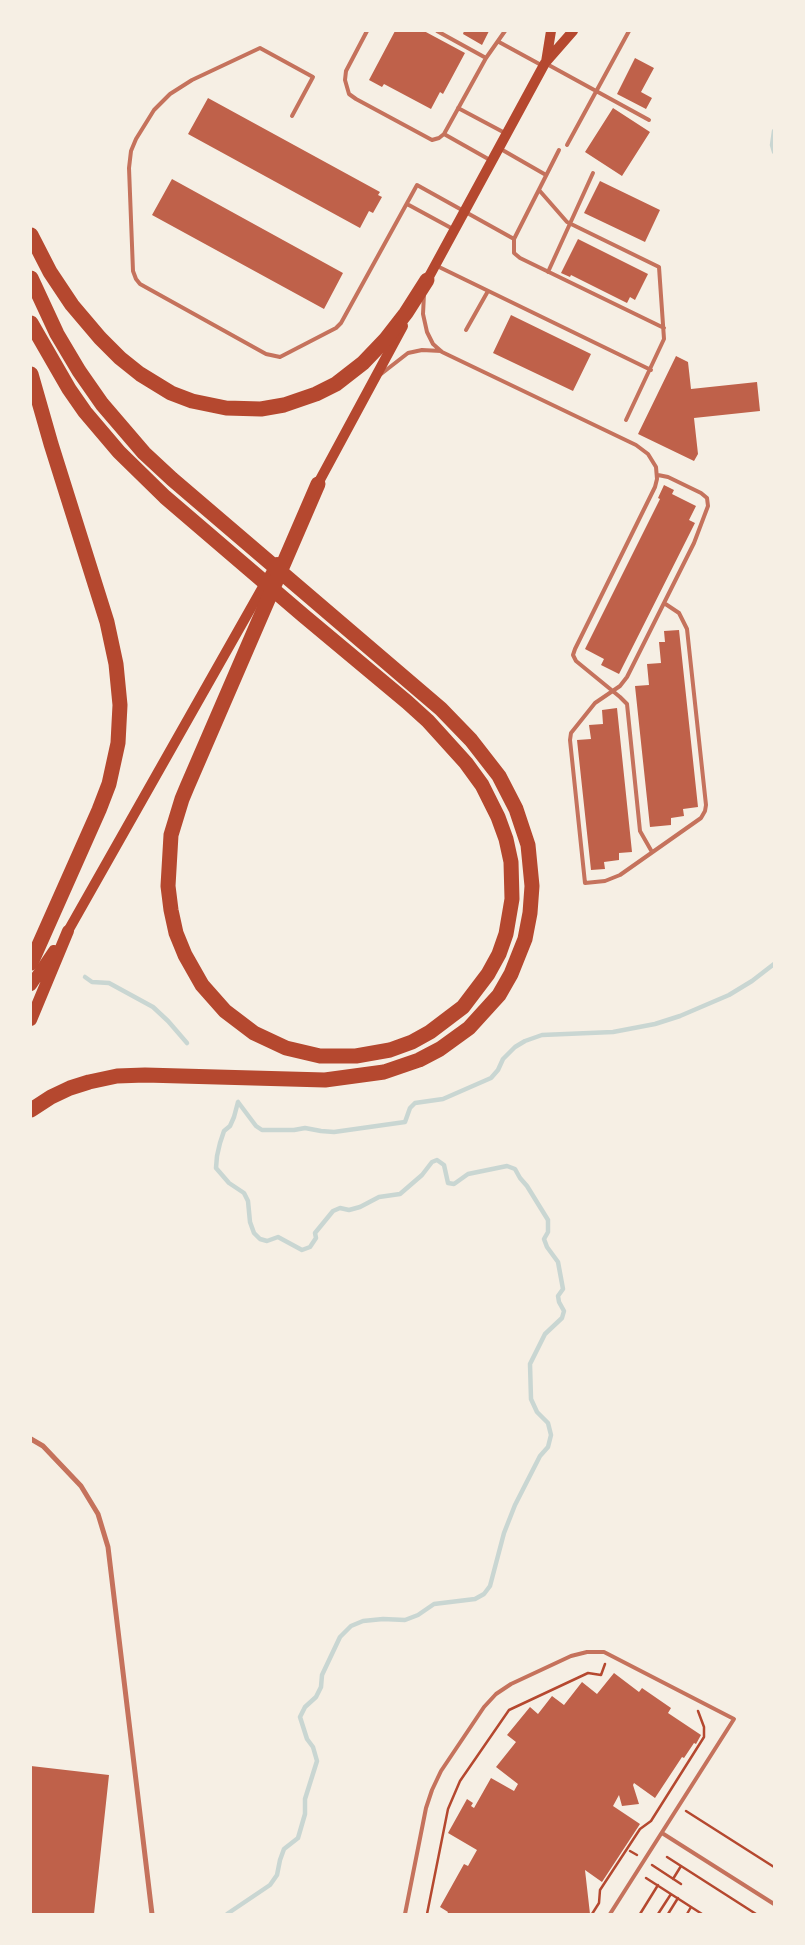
<!DOCTYPE html>
<html>
<head>
<meta charset="utf-8">
<style>
  body { margin:0 }
  #map { position:relative; width:805px; height:1945px; overflow:hidden; background:#f6efe4; font-family:"Public Sans",sans-serif }
  canvas { display:block }
  .frame { position:absolute; inset:0; border:32px solid #f6efe4; pointer-events:none }
</style>
</head>
<body>
<div id="map">
<canvas width="805" height="1945"></canvas>
<div class="frame"></div>
</div>
<script>
const ctx = document.querySelector('canvas').getContext('2d');
ctx.lineJoin = 'round';
const toPath = rows => new Path2D(rows.map(r => 'M' + r).join(''));
function strokePath(path, color, width, dash) { ctx.strokeStyle = color; ctx.lineWidth = width; ctx.lineCap = dash ? 'butt' : 'round'; ctx.setLineDash(dash || []); ctx.stroke(path); }
function fill(path, color) { ctx.fillStyle = color; ctx.fill(path, 'evenodd'); }
const stream = toPath([
  [774,131,772,145,774,152],
  [85,977,92,982,109,983,153,1007,168,1021,187,1043],
  [238,1102,256,1126,262,1130,294,1130,305,1128,321,1131,334,1132,405,1122,410,1108,415,1103,443,1099,491,1078,498,1070,503,1059,515,1047,525,1041,542,1035,613,1032,655,1024,680,1016,729,995,752,981,774,964],
  [227,1914,270,1885,277,1875,280,1860,284,1849,298,1838,305,1814,305,1799,317,1761,313,1747,307,1739,300,1717,305,1707,316,1697,321,1687,322,1675,340,1637,351,1626,363,1621,383,1619,405,1620,418,1615,434,1604,475,1599,484,1594,490,1586,504,1533,515,1505,540,1456,548,1447,551,1435,548,1423,537,1412,531,1399,530,1364,545,1334,562,1318,564,1311,559,1302,558,1296,563,1289,558,1262,547,1247,544,1239,548,1232,548,1220,527,1186,520,1178,515,1169,507,1166,468,1174,454,1184,448,1183,444,1165,437,1160,432,1162,422,1175,400,1194,379,1197,360,1207,349,1210,340,1208,333,1211,315,1233,316,1238,310,1247,302,1250,278,1237,267,1241,260,1239,254,1233,250,1222,248,1201,244,1193,229,1183,216,1168,217,1156,220,1143,224,1131,230,1126,234,1117,238,1102]
]);
const building = toPath([
  [395,31,424,31,465,53,443,94,440,92,431,109,384,84,382,87,369,80],
  [464,31,489,31,482,45,463,34],
  [635,58,654,68,641,92,652,98,646,109,617,94],
  [208,98,380,192,378,195,382,197,373,213,369,211,360,228,188,134],
  [613,108,650,132,622,176,585,152],
  [172,179,343,273,324,309,152,215],
  [600,181,660,210,645,242,584,213],
  [578,239,648,274,635,300,630,297,627,303,571,275,570,277,561,273],
  [511,315,591,354,573,391,493,353],
  [676,356,688,362,691,389,757,382,760,411,694,418,698,454,694,461,638,434],
  [664,485,674,490,672,494,696,506,689,520,695,523,619,674,601,665,604,659,585,649,660,499,658,498],
  [679,630,698,807,683,809,684,816,671,818,671,825,650,827,635,686,649,685,647,664,661,663,659,642,665,642,664,631],
  [617,708,632,852,619,853,619,860,604,862,605,869,591,870,577,740,591,739,589,725,603,724,602,710],
  [614,1673,639,1692,642,1688,671,1708,668,1713,701,1735,696,1744,694,1743,684,1758,682,1757,655,1798,634,1783,633,1785,639,1804,622,1806,619,1795,613,1806,640,1824,602,1882,585,1870,590,1914,447,1914,448,1912,440,1907,464,1864,468,1866,477,1850,448,1833,467,1799,473,1803,471,1806,474,1808,491,1778,514,1791,518,1784,496,1767,516,1742,507,1735,530,1707,538,1714,552,1696,564,1705,582,1682,597,1694],
  [31,1766,109,1775,94,1914,31,1914]
]);
const path = toPath([
  [686,1811,774,1867],
  [630,1851,637,1855],
  [667,1857,756,1914],
  [652,1865,681,1884],
  [646,1878,702,1914],
  [673,1879,681,1866],
  [427,1914,448,1809,460,1781,509,1710,588,1673,601,1675,605,1664],
  [592,1914,599,1903,600,1890,640,1829,651,1821,704,1737,704,1727,698,1711],
  [640,1914,658,1885],
  [658,1914,671,1894],
  [668,1914,678,1898],
  [687,1914,691,1907]
]);
const service = toPath([
  [367,31,346,71,345,80,349,94,356,99,432,140,439,138,444,134,486,58,505,31],
  [437,31,486,58],
  [499,42,543,66],
  [545,63,649,120],
  [458,108,505,133],
  [292,116,313,77,260,48,192,80,170,94,154,110,136,139,131,151,129,168,133,271,136,279,140,284,266,354,280,357,336,328,341,323,417,185,514,239],
  [444,134,490,160],
  [567,145,629,31],
  [499,148,546,175],
  [559,150,514,239,514,253,520,258,664,328],
  [539,190,567,222,659,267,664,339,626,420],
  [407,204,453,229],
  [437,266,651,370],
  [548,272,593,173],
  [424,294,423,314,427,332,433,344,442,352,636,445,648,454,656,467,657,479,655,487,575,649,573,655,576,661,620,697,627,704,640,831,652,852],
  [466,330,488,291],
  [381,374,408,353,422,350,441,351],
  [658,475,668,477,701,493,707,498,708,506,694,543,627,677,620,686,595,703,571,733,570,740,585,883,605,881,620,875,701,818,705,811,706,805,687,629,679,613,664,603],
  [662,1833,774,1904],
  [405,1914,426,1808,432,1790,441,1771,484,1707,496,1694,511,1684,571,1656,587,1652,604,1652,734,1719,610,1914]
]);
const minor = toPath([
  [31,1439,43,1446,81,1486,98,1514,108,1547,152,1914]
]);
const secondary = toPath([
  [546,62,551,31],
  [425,284,545,63,573,31],
  [315,489,403,326],
  [68,931,277,562]
]);
const primary = toPath([
  [31,985,54,951],
  [31,1020,68,931]
]);
const motorway = toPath([
  [31,235,50,272,72,305,100,338,120,358,140,374,171,393,192,401,226,408,261,409,284,405,316,394,336,384,363,363,385,340,406,313,427,280],
  [31,278,57,334,79,371,102,404,144,453,172,479,441,709,471,740,499,776,516,809,528,845,532,886,530,913,525,939,511,974,499,995,469,1028,440,1049,419,1060,384,1072,325,1080,145,1075,117,1076,89,1082,70,1088,51,1097,31,1110],
  [31,323,69,389,85,412,119,452,165,497,228,551,304,616,407,702,428,721,466,763,482,785,498,817,506,839,511,862,512,899,506,934,499,954,488,974,463,1007,430,1032,412,1042,390,1050,356,1056,320,1056,286,1048,254,1033,225,1011,202,985,185,955,176,933,171,910,168,886,171,835,182,799,187,787,318,484],
  [31,374,51,444,107,622,116,664,120,705,118,743,109,784,99,810,31,963]
]);
strokePath(stream, '#c9d6d2', 4.5);
fill(building, '#bf614a');
strokePath(path, '#b5482f', 2.5);
strokePath(service, '#c5725c', 4);
strokePath(minor, '#c5725c', 5);
strokePath(secondary, '#b5482f', 10);
strokePath(primary, '#b5482f', 12);
strokePath(motorway, '#b5482f', 15);
</script>
</body>
</html>
